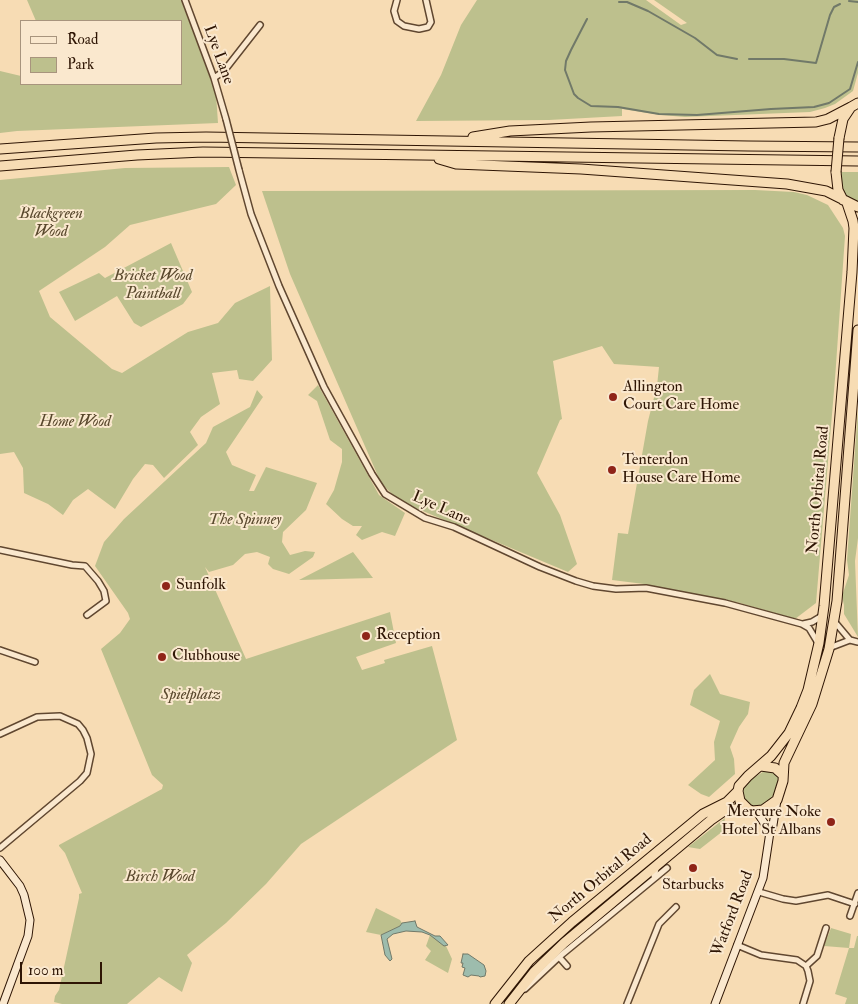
<!DOCTYPE html>
<html>
<head>
<meta charset="utf-8">
<style>
  body { margin:0 }
  #map { position:relative; width:858px; height:1004px; overflow:hidden; background:#f7dcb4; font-family:"IM FELL Double Pica",serif }
  canvas { display:block }
  .legend { position:absolute; left:20px; top:20px; width:162px; height:65px; box-sizing:border-box; background:#fae8ce; border:1px solid #a8947d; margin:0; padding:6px 9px; list-style:none; font-size:15px; color:#2e1504 }
  .legend li { display:flex; align-items:center; gap:10px; height:25px }
  .legend b { width:25px; border:1px solid #a8947d }
  .scale { position:absolute; left:20px; top:962px; width:82px; height:22px; box-sizing:border-box; border:2px solid #2e1504; border-top:0; padding-left:6px; font-size:15px; line-height:18px; white-space:nowrap; color:#2e1504; -webkit-text-stroke:4px #fae8ce; paint-order:stroke }
</style>
</head>
<body>
<div id="map">
<canvas width="858" height="1004"></canvas>
<ul class="legend">
<li><b style="height:6px;background:#fae8ce"></b>Road</li>
<li><b style="height:14px;background:#bdc08d"></b>Park</li>
</ul>
<div class="scale">100 m</div>
</div>
<script>
const ctx = document.querySelector('canvas').getContext('2d');
ctx.lineJoin = 'round';
function fill(path, color) { ctx.fillStyle = color; ctx.fill(path, 'evenodd'); }
const toPath = rows => new Path2D(rows.map(r => 'M' + r).join(''));
function strokePath(path, color, width, dash) { ctx.strokeStyle = color; ctx.lineWidth = width; ctx.lineCap = dash ? 'butt' : 'round'; ctx.setLineDash(dash || []); ctx.stroke(path); }
function write(font, color, halo, rows, align = 'center') {
  ctx.font = font + ' "IM FELL Double Pica",serif'; ctx.lineWidth = 4; ctx.setLineDash([]); ctx.textBaseline = 'middle'; ctx.strokeStyle = halo; ctx.fillStyle = color; for (const [text, x, y, turn = 0] of rows) {
    ctx.save(); ctx.translate(x, y); ctx.rotate((+turn || 0) * Math.PI / 180); ctx.textAlign = isNaN(turn) ? turn : align; if (halo) ctx.strokeText(text, 0, 0); ctx.fillText(text, 0, 0); ctx.restore();
  }
}
const green = toPath([
  [27,0,181,0,216,94,218,123,17,131,0,133,0,71,21,76,21,84,181,84,181,21,36,21],
  [477,0,646,0,681,25,687,23,654,0,858,0,858,73,853,91,835,104,825,108,810,112,685,117,661,115,622,109,622,116,549,120,416,121,441,75,461,25],
  [229,167,236,185,216,204,130,225,105,247,39,291,50,317,112,369,122,373,188,332,218,323,235,303,270,286,272,360,253,381,239,379,237,370,212,373,220,404,201,417,190,432,198,445,164,478,153,465,145,464,133,479,115,509,88,489,73,500,63,515,48,504,24,493,23,468,14,452,0,454,0,180,125,168],
  [839,172,858,172,858,204,848,199,844,193,841,187],
  [755,190,794,192,807,195,828,205,843,228,845,236,835,379,816,603,795,619,740,603,644,584,612,580,618,533,628,534,648,421,657,386,659,367,614,364,602,346,553,361,562,419,560,420,537,473,560,515,577,564,568,572,399,501,381,483,290,274,262,191],
  [171,243,192,292,183,304,141,327,134,323,117,296,75,321,59,292,99,273,105,278],
  [318,385,379,495,405,513,395,536,382,532,362,540,356,535,362,526,353,526,342,519,326,504,334,490,342,462,342,449,330,440,317,401,308,395],
  [257,390,263,397,226,452,232,465,256,475,249,491,254,491,266,467,317,483,306,510,283,532,282,542,290,555,305,551,315,552,313,557,289,574,273,569,268,564,270,557,257,552,245,554,233,565,209,572,205,567,246,659,390,612,396,643,356,657,362,670,385,663,384,660,432,646,457,740,301,844,266,884,226,923,187,955,192,963,182,992,159,977,127,1004,62,1004,54,1002,55,996,59,990,79,898,79,894,82,893,65,853,59,846,59,845,162,789,163,785,152,775,101,649,120,633,130,619,128,613,95,566,104,542,124,519,206,443,213,427,250,407],
  [858,409,858,538,855,561,858,637,844,614,844,605,842,596,849,575,847,560],
  [353,552,373,578,299,580],
  [710,674,720,694,750,702,748,714,739,727,730,747,734,759,735,774,709,797,701,794,688,785,715,760,714,742,720,721,690,705,694,690],
  [766,770,771,771,778,775,780,779,775,793,767,804,761,807,749,805,744,799,743,789,750,780],
  [725,818,723,831,700,849,688,847],
  [376,908,400,920,402,923,400,926,381,935,366,932],
  [831,928,851,934,849,948,854,948,857,936,858,936,858,1004,845,1004,847,998,835,994,849,948,824,946],
  [430,935,446,946,452,959,448,973,425,960,431,951,426,946]
]);
const water = toPath([
  [415,921,417,927,435,936,440,936,448,945,444,946,430,935,422,932,406,931,393,934,387,939,392,959,390,961,385,955,381,935,400,926,402,923,415,921],
  [463,954,468,954,484,965,486,971,485,976,480,977,479,976,471,975,468,977,463,975,465,968,462,967,463,963,461,963,463,954]
]);
const stream = toPath([
  [849,1,858,2],
  [619,2,627,2,648,11,695,38,717,55,737,59],
  [587,19,571,50,566,61,565,70,574,94,578,98,591,106,618,107,659,114,697,115,771,109,814,107,829,103,850,89,858,62],
  [749,59,784,59,816,63,830,15,834,7,840,4]
]);
const street = toPath([
  [185,0,214,78,226,119],
  [397,0,394,11,397,21,404,26,419,29,428,27,431,22,426,0],
  [214,78,224,71,260,25],
  [239,170,251,214,279,286,324,387,372,474,385,494,425,518,454,527,540,567,576,581,593,586,616,589,646,588,725,603,802,624,809,628,818,643],
  [0,550,72,565,85,566,98,581,104,591,106,601,87,615],
  [834,621,850,640,858,642],
  [803,624,812,622,822,616],
  [829,648,850,640],
  [0,650,35,662],
  [0,734,37,717,60,716,78,724,83,730,87,738,91,754,87,773,80,781,0,848],
  [655,878,667,868],
  [759,892,783,899,796,901,828,895,855,904],
  [850,916,858,893],
  [737,945,761,955,797,960,806,966,808,971,810,981,803,1004],
  [559,957,567,966],
  [806,966,817,956,826,928],
  [525,989,559,957,655,878,654,876,656,869],
  [627,1004,659,924,676,907]
]);
const secondary = toPath([
  [757,812,770,832],
  [0,860,20,886,24,895,30,920,28,936,3,1004],
  [715,1004,763,878,770,832,773,825,777,800]
]);
const highway = toPath([
  [473,137,510,131,591,127,816,122,828,119,851,107],
  [839,138,843,119,851,107,858,103],
  [0,149,156,138,206,137,748,146,858,147],
  [439,159,456,164,581,169,787,184,826,191,858,207],
  [0,166,137,155,203,152,858,161],
  [836,172,838,190,843,200],
  [847,203,853,221,854,228,852,272,824,606,819,643,808,690,801,708,789,733,771,756,748,776,739,786,738,791,740,801,748,809,752,811,763,810,777,800,783,781,784,763,812,704,829,649,837,601,858,330],
  [761,766,775,768,783,775],
  [495,1004,529,961,572,922,703,814,727,802,738,791],
  [509,1004,534,972,564,943,711,820,724,811,735,809,748,809]
]);
const streetBridge = toPath([
  [226,119,239,170]
]);
const highwayBridge = toPath([
  [836,172,839,138]
]);
const markers = [
  [613,397,5,"#8f2418"],
  [612,470,5,"#8f2418"],
  [166,586,5,"#8f2418"],
  [366,636,5,"#8f2418"],
  [162,657,5,"#8f2418"],
  [831,822,5,"#8f2418"],
  [693,868,5,"#8f2418"]
];
const streetNames = [
  ["Lye Lane",218,55,70],
  ["North Orbital Road",819,490,-85],
  ["Lye Lane",441,509,24],
  ["North Orbital Road",601,879,-40],
  ["Watford Road",733,914,-69]
];
const parkNames = [
  ["Blackgreen",51,215],
  ["Wood",51,233],
  ["Bricket Wood",153,277],
  ["Paintball",153,295],
  ["Home Wood",75,423],
  ["The Spinney",245,521],
  ["Spielplatz",191,696],
  ["Birch Wood",160,878]
];
const poiNames = [
  ["Allington",623,388],
  ["Court Care Home",623,406],
  ["Tenterdon",622,461],
  ["House Care Home",622,479],
  ["Sunfolk",176,586],
  ["Reception",376,636],
  ["Clubhouse",172,657],
  ["Mercure Noke",821,813,"right"],
  ["Hotel St Albans",821,831,"right"],
  ["Starbucks",693,886,"center"]
];
fill(green, '#bdc08d');
fill(water, '#9dbcad');
strokePath(water, '#717969', 1);
strokePath(stream, '#717969', 2);
strokePath(street, '#604730', 8);
strokePath(secondary, '#2e1504', 9);
strokePath(highway, '#2e1504', 11);
strokePath(street, '#fae8ce', 5);
strokePath(secondary, '#fae8ce', 7);
strokePath(highway, '#f7dcb4', 9);
strokePath(streetBridge, '#604730', 8, []);
strokePath(highwayBridge, '#2e1504', 11, []);
strokePath(streetBridge, '#fae8ce', 5);
strokePath(highwayBridge, '#f7dcb4', 9);
for (const [x, y, r, color] of markers) { const dot = new Path2D(); dot.arc(x, y, r, 0, 2 * Math.PI); ctx.fillStyle = color; ctx.fill(dot); strokePath(dot, '#fae8ce', 2); }
write('16px', '#2e1504', '#fae8ce', streetNames);
write('italic 16px', '#59482d', '#fae8ce', parkNames);
write('16px', '#2e1504', '#fae8ce', poiNames, 'left');
</script>
</body>
</html>
